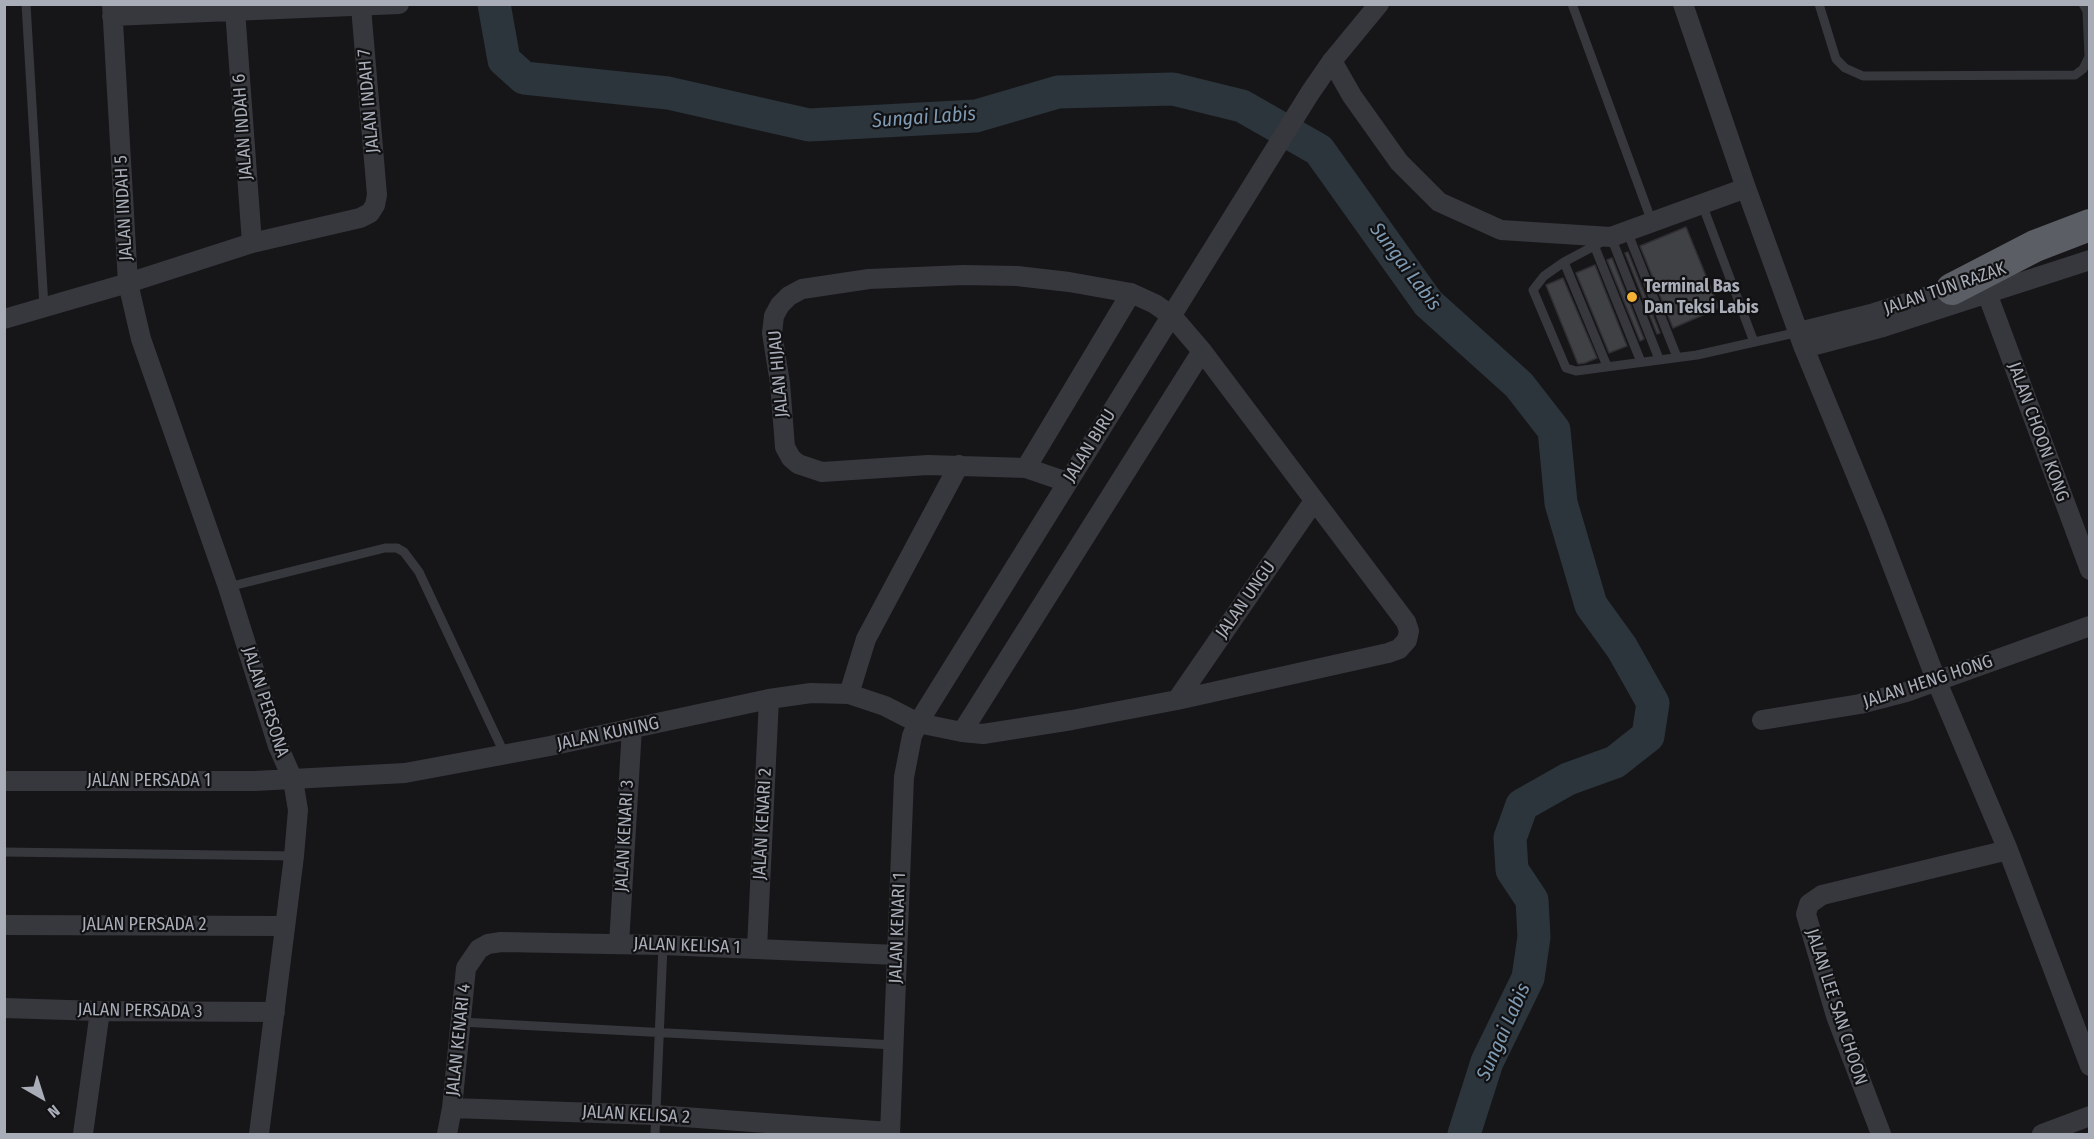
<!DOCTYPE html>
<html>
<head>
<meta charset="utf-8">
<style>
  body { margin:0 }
  #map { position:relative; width:2094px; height:1139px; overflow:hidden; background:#161618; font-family:"Fira Sans Condensed",sans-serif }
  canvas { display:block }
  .frame { position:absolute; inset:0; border:6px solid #a8adb8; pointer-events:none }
  .north { position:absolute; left:12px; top:1067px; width:60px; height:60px; -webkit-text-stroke:4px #111113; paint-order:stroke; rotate:141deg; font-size:16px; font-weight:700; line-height:24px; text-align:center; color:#a8adb8 }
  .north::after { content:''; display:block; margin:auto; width:21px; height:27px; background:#a8adb8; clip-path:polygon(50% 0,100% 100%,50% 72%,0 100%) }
</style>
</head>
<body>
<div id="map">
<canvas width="2094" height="1139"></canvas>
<div class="frame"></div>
<div class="north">N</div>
</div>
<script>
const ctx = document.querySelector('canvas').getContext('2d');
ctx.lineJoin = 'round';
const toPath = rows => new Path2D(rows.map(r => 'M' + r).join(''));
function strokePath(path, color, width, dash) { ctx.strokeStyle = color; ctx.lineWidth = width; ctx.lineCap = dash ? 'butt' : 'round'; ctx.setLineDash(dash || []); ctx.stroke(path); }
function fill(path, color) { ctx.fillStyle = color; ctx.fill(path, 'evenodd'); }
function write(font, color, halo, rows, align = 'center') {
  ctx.font = font + ' "Fira Sans Condensed",sans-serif'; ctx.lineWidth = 4.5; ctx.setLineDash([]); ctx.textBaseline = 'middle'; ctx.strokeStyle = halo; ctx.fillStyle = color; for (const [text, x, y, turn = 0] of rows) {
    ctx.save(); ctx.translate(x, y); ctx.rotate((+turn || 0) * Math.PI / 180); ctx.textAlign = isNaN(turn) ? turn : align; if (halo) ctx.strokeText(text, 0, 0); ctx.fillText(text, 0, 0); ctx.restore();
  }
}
const river = toPath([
  [494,4,504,60,524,78,668,93,809,125,976,116,1058,92,1173,89,1242,106,1319,150,1428,303,1519,385,1554,430,1561,503,1591,605,1622,648,1653,703,1648,736,1615,762,1568,779,1522,805,1510,838,1512,870,1532,900,1534,937,1528,978,1487,1062,1464,1134]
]);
const building = toPath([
  [1686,227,1719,308,1673,328,1640,246,1686,227],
  [1628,252,1660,333,1657,334,1625,253,1628,252],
  [1612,258,1644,339,1640,341,1607,260,1612,258],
  [1595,265,1627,346,1609,353,1576,273,1595,265],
  [1563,278,1597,358,1585,363,1578,364,1546,285,1563,278]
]);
const service = toPath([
  [26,4,44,307],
  [1572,4,1652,222],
  [1819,4,1836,59,1845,68,1863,76,2075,75,2083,69,2089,57,2087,11,2083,4],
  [1702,204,1754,342],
  [1627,231,1677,357],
  [1594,245,1641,362],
  [1564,262,1607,366],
  [1659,359,1611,237,1564,262,1544,276,1533,290,1566,368,1576,371,1697,355,1799,332],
  [228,587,385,548,397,548,404,552,419,572,505,755],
  [4,852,294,856],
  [461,1022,894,1045],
  [655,1134,663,945]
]);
const minor = toPath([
  [112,4,128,283,252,243,360,218,370,213,375,205,377,195,361,7],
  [1683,4,1746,188,1804,348,1876,523,1937,682,2008,850,2090,1066],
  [235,10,252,243],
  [112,16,399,4],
  [1332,61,1352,96,1399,162,1439,202,1501,230,1611,237,1746,188],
  [1987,293,2090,570],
  [4,319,128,283,141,339,228,587,278,746,293,780,298,810,294,856,259,1134],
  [1799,332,1871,314,1963,285],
  [1804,348,1883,327,2090,260],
  [1026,468,1131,293],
  [849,694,866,639,959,465],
  [1177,700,1314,501],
  [1762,720,1860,704,1906,692,2090,626],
  [962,732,1202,351],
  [4,781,255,781,405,773,550,746,769,699,811,693,849,694,885,706,918,723,962,732,983,734,1072,720,1177,700,1388,653,1399,649,1407,640,1409,631,1406,622,1202,351,1172,316,1155,304,1131,293,1069,282,1017,276,964,275,869,279,802,289,789,296,780,305,774,316,772,333,780,383,785,447,791,458,798,464,822,472,928,465,1026,468,1067,482],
  [4,925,284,926],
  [619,944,632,728],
  [757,948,769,699],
  [4,1008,100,1011,275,1012],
  [452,1108,656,1115,890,1132],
  [83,1134,100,1011],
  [447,1134,452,1108,466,968,479,949,488,944,501,942,663,945,897,955],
  [890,1134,904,777,912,736,918,723,1310,93,1332,61,1379,4],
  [1881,1134,1836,1016,1806,914,1809,904,1822,895,2008,850],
  [2042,1134,2090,1116]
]);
const trunk = toPath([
  [1952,289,2035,246,2090,225]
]);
const markers = [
  [1632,297,6,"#f2b134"]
];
const streetNames = [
  ["JALAN INDAH 7",369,101,-95],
  ["JALAN INDAH 6",243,127,-94],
  ["JALAN INDAH 5",124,208,-93],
  ["JALAN TUN RAZAK",1945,289,-19],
  ["JALAN HIJAU",779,374,-95],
  ["JALAN CHOON KONG",2038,432,70],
  ["JALAN BIRU",1090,446,-58],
  ["JALAN UNGU",1246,600,-55],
  ["JALAN HENG HONG",1928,682,-18],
  ["JALAN PERSONA",265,702,72],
  ["JALAN KUNING",608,734,-12],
  ["JALAN PERSADA 1",149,781],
  ["JALAN KENARI 2",763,824,-87],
  ["JALAN KENARI 3",625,836,-87],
  ["JALAN PERSADA 2",144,925],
  ["JALAN KENARI 1",898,928,-88],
  ["JALAN KELISA 1",687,946,2],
  ["JALAN LEE SAN CHOON",1836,1007,72],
  ["JALAN PERSADA 3",140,1011,1],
  ["JALAN KENARI 4",459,1040,-84],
  ["JALAN KELISA 2",636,1115,3]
];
const poiNames = [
  ["Terminal Bas",1644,287],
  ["Dan Teksi Labis",1644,308]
];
const waterNames = [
  ["Sungai Labis",924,118,-4],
  ["Sungai Labis",1405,267,53],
  ["Sungai Labis",1504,1032,-66]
];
strokePath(river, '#2c353c', 33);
fill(building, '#404145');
strokePath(building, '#303034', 1.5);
strokePath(service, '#37383d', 9);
strokePath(minor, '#37383d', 20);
strokePath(trunk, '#5b5e65', 32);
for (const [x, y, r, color] of markers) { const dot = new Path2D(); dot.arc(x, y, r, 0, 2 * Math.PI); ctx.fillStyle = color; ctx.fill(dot); strokePath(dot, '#111113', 2); }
write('18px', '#a8adb8', '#111113', streetNames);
write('bold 18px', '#a8adb8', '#111113', poiNames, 'left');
write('italic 20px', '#7f9bb3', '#111113', waterNames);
</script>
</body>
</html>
